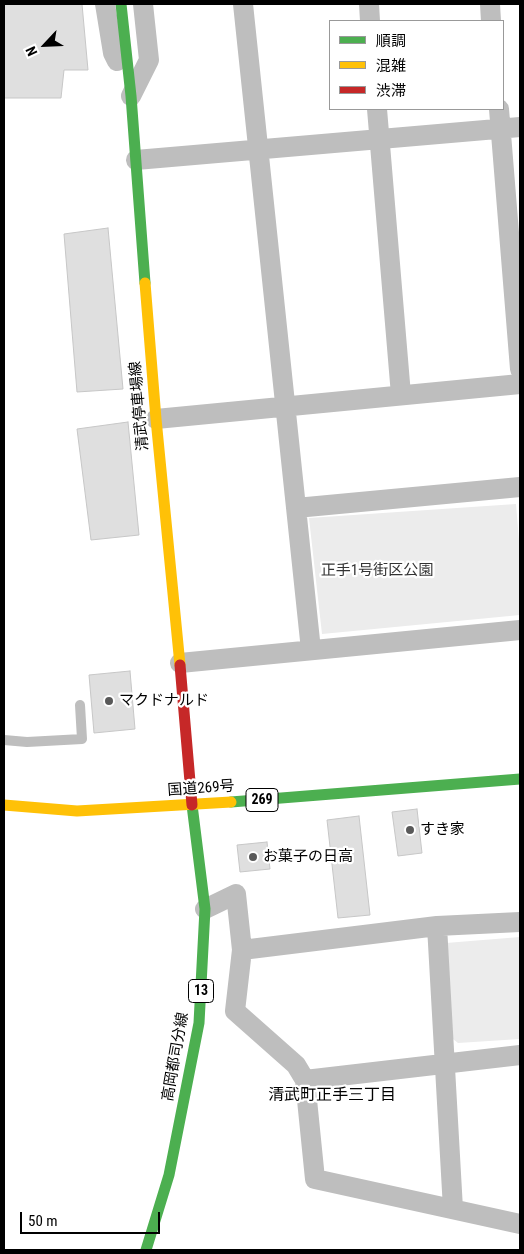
<!DOCTYPE html>
<html>
<head>
<meta charset="utf-8">
<style>
  body { margin:0 }
  #map { position:relative; width:524px; height:1254px; overflow:hidden; background:#fff; font-family:"Roboto Condensed","Noto Sans JP",sans-serif }
  canvas { display:block }
  .frame { position:absolute; inset:0; border:5px solid #000; pointer-events:none }
  .legend { position:absolute; left:329px; top:20px; width:175px; height:90px; box-sizing:border-box; background:#fff; border:1px solid #999; margin:0; padding:6px 9px; list-style:none; font-size:15px; color:#000 }
  .legend li { display:flex; align-items:center; gap:10px; height:25px }
  .legend b { width:25px; border:1px solid #999 }
  .north { position:absolute; left:20px; top:20px; width:50px; height:50px; -webkit-text-stroke:4px #fff; paint-order:stroke; rotate:245deg; font-size:14px; font-weight:700; line-height:20px; text-align:center; color:#000 }
  .north::after { content:''; display:block; margin:auto; width:18px; height:22px; background:#000; clip-path:polygon(50% 0,100% 100%,50% 72%,0 100%) }
  .scale { position:absolute; left:20px; top:1212px; width:140px; height:22px; box-sizing:border-box; border:2px solid #000; border-top:0; padding-left:6px; font-size:15px; line-height:18px; white-space:nowrap; color:#000; -webkit-text-stroke:4px #fff; paint-order:stroke }
</style>
</head>
<body>
<div id="map">
<canvas width="524" height="1254"></canvas>
<div class="frame"></div>
<ul class="legend">
<li><b style="height:6px;background:#4caf50"></b>順調</li>
<li><b style="height:6px;background:#ffc107"></b>混雑</li>
<li><b style="height:6px;background:#c62828"></b>渋滞</li>
</ul>
<div class="north">N</div>
<div class="scale">50 m</div>
</div>
<script>
const ctx = document.querySelector('canvas').getContext('2d');
ctx.lineJoin = 'round';
function fill(path, color) { ctx.fillStyle = color; ctx.fill(path, 'evenodd'); }
const toPath = rows => new Path2D(rows.map(r => 'M' + r).join(''));
function strokePath(path, color, width, dash) { ctx.strokeStyle = color; ctx.lineWidth = width; ctx.lineCap = dash ? 'butt' : 'round'; ctx.setLineDash(dash || []); ctx.stroke(path); }
function write(font, color, halo, rows, align = 'center') {
  ctx.font = font + ' "Roboto Condensed","Noto Sans JP",sans-serif'; ctx.lineWidth = 4.5; ctx.setLineDash([]); ctx.textBaseline = 'middle'; ctx.strokeStyle = halo; ctx.fillStyle = color; for (const [text, x, y, turn = 0] of rows) {
    ctx.save(); ctx.translate(x, y); ctx.rotate((+turn || 0) * Math.PI / 180); ctx.textAlign = isNaN(turn) ? turn : align; if (halo) ctx.strokeText(text, 0, 0); ctx.fillText(text, 0, 0); ctx.restore();
  }
}
const green = toPath([
  [516,504,520,553,520,615,322,634,309,518],
  [520,937,520,1039,458,1043,453,1039,446,943]
]);
const building = toPath([
  [4,4,82,4,88,70,64,70,61,98,4,98,4,4],
  [108,228,123,389,77,392,64,234,108,228],
  [128,422,139,535,91,540,77,429,128,422],
  [130,671,135,729,94,733,89,675,130,671],
  [417,809,422,853,398,856,392,812,417,809],
  [359,816,370,915,338,918,327,820,359,816],
  [267,842,270,869,240,872,237,845,267,842]
]);
const lane = toPath([
  [4,740,27,742,82,739,80,705]
]);
const street = toPath([
  [105,4,113,53,117,61],
  [243,4,311,650],
  [369,4,370,21],
  [490,4,491,21],
  [131,96,149,60,143,4],
  [377,109,401,395],
  [499,109,520,369],
  [136,160,520,127],
  [156,419,520,384],
  [296,508,520,487],
  [180,663,520,630],
  [205,909,236,894,242,950,437,926,520,922],
  [437,926,453,1209],
  [242,950,235,1011,296,1065,305,1080,315,1179,520,1224],
  [305,1080,520,1055]
]);
const fast = toPath([
  [121,4,131,96,145,283],
  [231,802,520,779],
  [146,1250,169,1175,199,1023,205,909,192,805]
]);
const slow = toPath([
  [145,283,156,419,180,665],
  [4,805,77,811,231,802]
]);
const jam = toPath([
  [180,665,192,805]
]);
const markers = [
  [109,701,5,"#595959"],
  [410,830,5,"#595959"],
  [253,857,5,"#595959"]
];
const shields = [
  [262,800,32],
  [201,991,25]
];
const shieldNames = [
  ["269",262,800],
  ["13",201,991]
];
const streetNames = [
  ["清武停車場線",140,406,-95],
  ["国道269号",201,789,-4],
  ["高岡都司分線",176,1057,-80]
];
const parkNames = [
  ["正手1号街区公園",377,571]
];
const poiNames = [
  ["マクドナルド",119,701],
  ["すき家",420,830],
  ["お菓子の日高",263,857]
];
const neighbourhoodNames = [
  ["清武町正手三丁目",332,1096]
];
fill(green, '#ececec');
fill(building, '#dfdfdf');
strokePath(building, '#c7c7c7', 1);
strokePath(lane, '#bebebe', 10);
strokePath(street, '#bebebe', 20);
strokePath(fast, '#4caf50', 11);
strokePath(slow, '#ffc107', 11);
strokePath(jam, '#c62828', 11);
for (const [x, y, r, color] of markers) { const dot = new Path2D(); dot.arc(x, y, r, 0, 2 * Math.PI); ctx.fillStyle = color; ctx.fill(dot); strokePath(dot, '#fff', 2); }
for (const [x, y, w] of shields) { const box = new Path2D(); box.roundRect(x - w / 2, y - 11.5, w, 23, 4); ctx.fillStyle = '#fff'; ctx.fill(box); strokePath(box, '#000', 1); }
write('bold 14px', '#000', null, shieldNames);
write('15px', '#000', '#fff', streetNames);
write('15px', '#333', '#fff', parkNames);
write('15px', '#000', '#fff', poiNames, 'left');
write('16px', '#000', '#fff', neighbourhoodNames);
</script>
</body>
</html>
